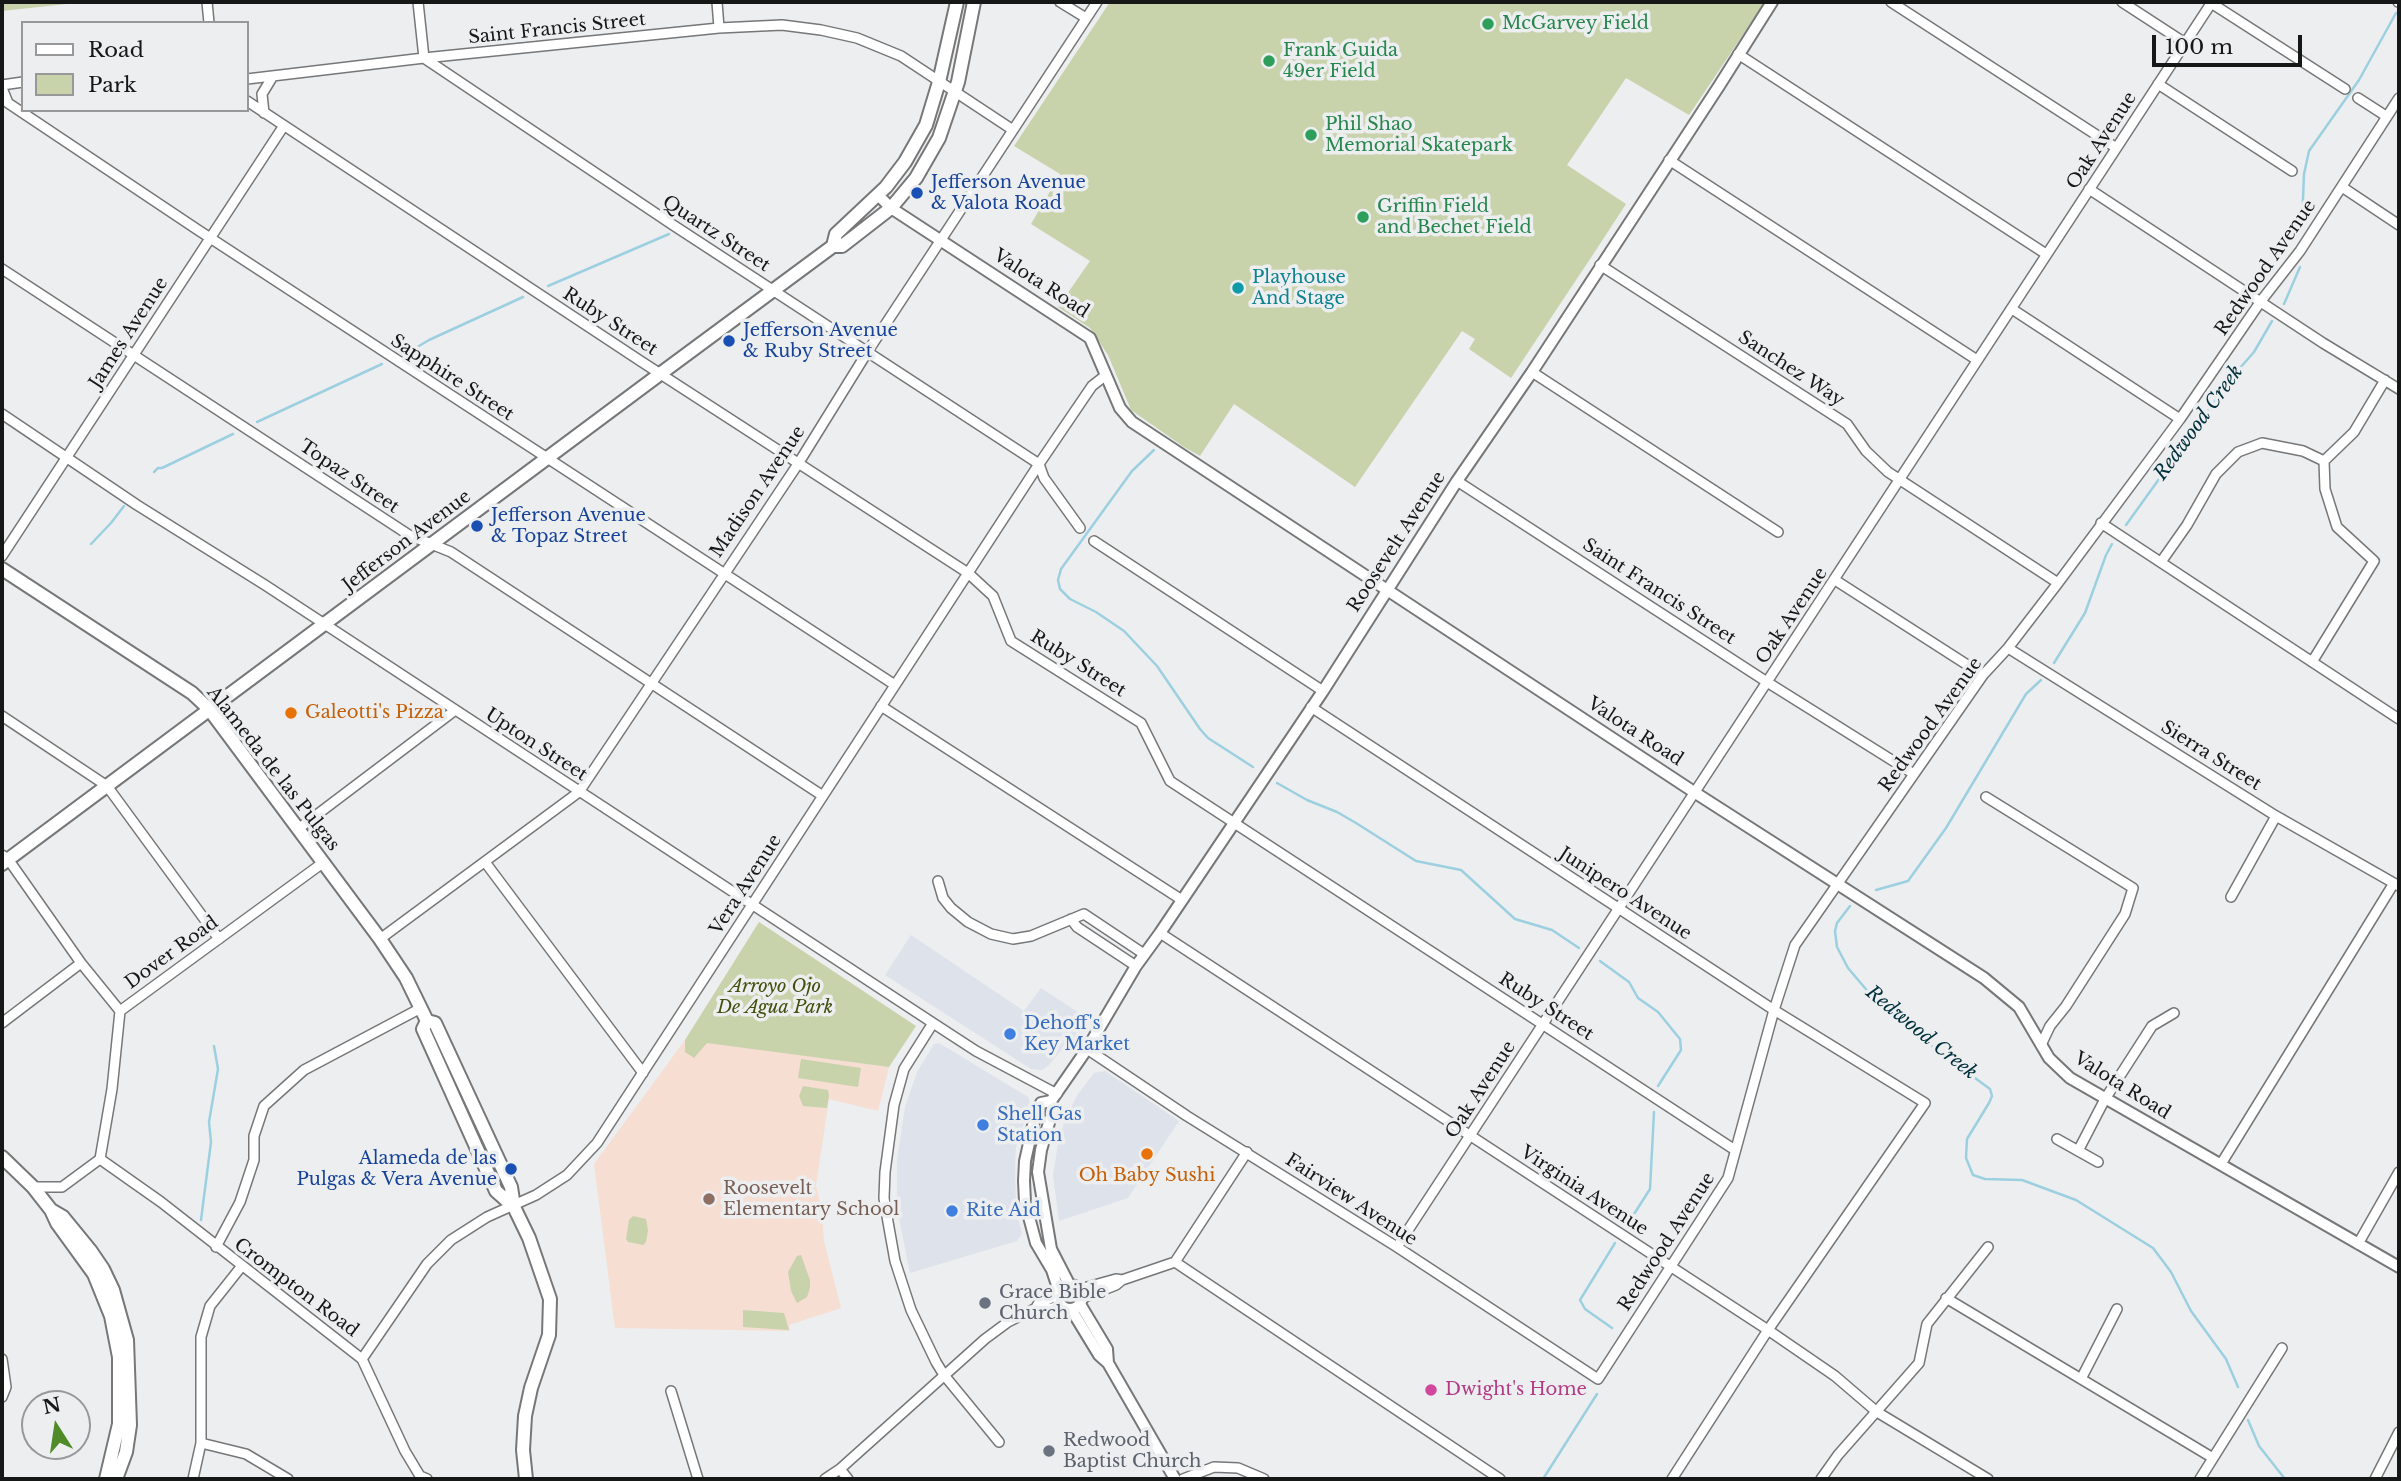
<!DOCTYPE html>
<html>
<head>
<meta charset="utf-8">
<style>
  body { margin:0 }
  #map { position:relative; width:2401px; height:1481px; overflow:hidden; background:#edeef0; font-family:"Libre Baskerville",serif }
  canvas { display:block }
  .frame { position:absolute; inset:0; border:4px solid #161717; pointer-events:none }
  .legend { position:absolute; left:21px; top:21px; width:228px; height:91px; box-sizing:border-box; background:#edeef0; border:2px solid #979899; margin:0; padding:9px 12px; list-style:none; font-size:21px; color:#161717 }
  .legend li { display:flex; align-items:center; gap:14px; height:35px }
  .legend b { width:35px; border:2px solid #979899 }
  .north { position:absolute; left:21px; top:1390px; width:70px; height:70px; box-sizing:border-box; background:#edeef0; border:2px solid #979899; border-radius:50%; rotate:348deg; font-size:19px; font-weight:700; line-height:28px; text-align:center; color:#161717 }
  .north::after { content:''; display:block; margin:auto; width:24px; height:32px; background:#508b29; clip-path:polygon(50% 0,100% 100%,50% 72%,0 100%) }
  .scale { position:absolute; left:2152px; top:35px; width:150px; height:32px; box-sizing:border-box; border:4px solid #161717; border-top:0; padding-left:9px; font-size:21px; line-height:24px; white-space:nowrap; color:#161717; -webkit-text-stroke:5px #edeef0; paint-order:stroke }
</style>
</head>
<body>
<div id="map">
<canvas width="2401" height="1481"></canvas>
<div class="frame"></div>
<ul class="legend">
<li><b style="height:9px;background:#fff"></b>Road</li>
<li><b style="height:19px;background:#c8d2ab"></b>Park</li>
</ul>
<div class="north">N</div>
<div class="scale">100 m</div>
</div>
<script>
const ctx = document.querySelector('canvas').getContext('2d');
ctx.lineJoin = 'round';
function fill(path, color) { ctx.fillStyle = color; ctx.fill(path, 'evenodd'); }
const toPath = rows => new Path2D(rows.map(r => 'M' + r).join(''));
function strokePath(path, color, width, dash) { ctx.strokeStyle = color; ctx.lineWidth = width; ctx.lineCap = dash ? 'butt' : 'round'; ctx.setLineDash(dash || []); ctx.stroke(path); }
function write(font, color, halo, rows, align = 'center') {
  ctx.font = font + ' "Libre Baskerville",serif'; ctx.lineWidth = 7; ctx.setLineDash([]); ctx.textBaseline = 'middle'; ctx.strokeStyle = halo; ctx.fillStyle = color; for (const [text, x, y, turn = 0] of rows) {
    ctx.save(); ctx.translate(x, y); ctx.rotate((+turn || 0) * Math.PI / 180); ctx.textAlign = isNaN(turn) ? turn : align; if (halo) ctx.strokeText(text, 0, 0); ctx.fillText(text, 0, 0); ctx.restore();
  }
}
const built = toPath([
  [911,935,1024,1011,1041,988,1090,1020,1074,1043,1064,1047,1048,1066,1042,1070,1031,1069,885,975],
  [939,1043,1028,1097,1030,1103,1016,1148,1015,1166,1016,1209,1022,1234,1017,1241,910,1273,897,1208,897,1161,902,1126,905,1107,917,1072,934,1044],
  [1105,1071,1179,1121,1128,1198,1059,1221,1053,1175,1058,1144,1065,1119,1078,1094,1094,1073]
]);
const education = toPath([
  [685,1040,686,1052,707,1042,889,1067,878,1111,829,1099,816,1185,822,1212,824,1241,841,1308,789,1325,790,1331,615,1328,594,1164]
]);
const green = toPath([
  [2,2,85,2,2,11],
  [1110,2,1765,2,1689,115,1626,78,1567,165,1626,204,1596,250,1511,378,1469,349,1475,339,1462,331,1355,487,1234,404,1200,456,1184,447,1131,410,1108,355,1090,328,1058,307,1090,261,1031,224,1060,174,1014,146],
  [759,922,916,1026,889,1067,707,1043,694,1058,685,1052,685,1040],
  [801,1059,861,1068,858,1087,798,1078],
  [803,1086,828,1090,829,1096,827,1108,803,1106,799,1096],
  [633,1216,646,1219,648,1231,646,1242,643,1245,628,1242,626,1239,629,1220],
  [801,1255,810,1280,810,1288,807,1297,797,1303,791,1291,788,1272,797,1256],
  [743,1310,784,1313,789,1330,743,1327]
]);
const stream = toPath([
  [2302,224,2304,174,2309,151,2359,80,2396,13],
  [548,286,669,234],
  [2284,304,2300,267],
  [409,352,429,340,523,297],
  [257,422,382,364],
  [1154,450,1132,471,1061,569,1058,580,1060,589,1070,599,1096,612,1124,631,1157,666,1200,729,1208,738,1253,767],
  [154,472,158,468,162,468,233,434],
  [2126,525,2233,376,2254,352,2272,321],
  [91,544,111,523,124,506],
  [2054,663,2085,613,2106,555,2112,544],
  [1277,783,1307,800,1337,812,1356,823,1416,861,1461,870,1515,919,1552,930,1579,948],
  [1876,890,1908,881,1946,828,2026,694,2041,680],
  [1850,906,1837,923,1835,931,1837,947,1848,968,1870,994,1910,1021,1934,1048,1990,1089,1992,1096,1989,1103,1967,1139,1966,1158,1973,1175,1985,1179,2022,1180,2076,1200,2153,1248,2171,1272,2191,1311,2226,1359,2238,1387],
  [1600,961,1629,982,1638,998,1658,1012,1680,1039,1681,1050,1658,1086],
  [201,1220,211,1142,209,1122,218,1069,214,1046],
  [1629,1222,1650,1189,1654,1112],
  [1612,1328,1585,1309,1580,1300,1615,1243],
  [2248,1420,2259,1446,2285,1479],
  [1543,1479,1597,1394]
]);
const minor = toPath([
  [207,2,209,23],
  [418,2,424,58,673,225,1039,464,1044,478,1080,528],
  [717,2,719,28],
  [1060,2,1086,18],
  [1891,2,2115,147],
  [2122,2,2185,43],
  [2398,2,2399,2],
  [2211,3,2345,89],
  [1738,54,2046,254],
  [247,79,424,58,719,28,782,25,821,30,857,38,901,56,1013,130],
  [2158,84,2292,171],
  [2,85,23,82],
  [2,88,8,103,198,230,895,685],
  [2358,98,2386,116],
  [247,101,642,362,968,573,993,596,1011,641,1141,723,1170,781,1735,1150],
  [264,113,262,94,273,76],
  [1669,160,1977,360],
  [2342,187,2399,225],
  [2089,189,2323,343,2399,389],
  [1600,265,1847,424,1866,451,1888,472,2058,583],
  [2,269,409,535,451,552,823,796],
  [2012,309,2180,419],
  [1532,372,1778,532],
  [2,414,137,505,265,585,933,1023,976,1051,1057,1094],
  [2324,461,2354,432,2385,380],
  [1457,481,1767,682,1914,774],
  [2101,523,2399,719],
  [1094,541,1323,691],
  [2,556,283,127],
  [2161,562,2187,525,2216,474,2238,452,2262,443,2303,451,2324,461],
  [1835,580,1983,675],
  [2008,648,2276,816,2399,886],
  [2312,662,2374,561,2337,527,2325,489,2324,461],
  [881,706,1182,900],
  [1311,707,1774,1010,1925,1103,1768,1330,1672,1479],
  [2,716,107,786,219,939],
  [1986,797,2133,888,2125,914,2066,1006,2050,1026,2041,1045],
  [298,829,454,711],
  [2,855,8,859,81,963,120,1011],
  [485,862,643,1073],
  [938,881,943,898,951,908,968,922,991,934,1013,939,1031,936,1084,914,1144,954],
  [2231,897,2276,816],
  [1071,919,1077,927,1136,966],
  [1160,933,1768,1330,1835,1376,1877,1412,1988,1479],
  [380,939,579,792,798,464,868,351,1097,2],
  [2,1023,81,963],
  [933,1023,904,1069,894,1105,885,1172,884,1198,888,1222,895,1261,911,1310,936,1362,944,1375,999,1442],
  [1087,1049,1187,1116,1397,1247,1598,1379,1728,1178,1774,1010,1795,945,1983,675,2008,648,2058,583,2180,419,2261,301,2300,251,2399,98],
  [2057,1139,2098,1162],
  [2078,1151,2105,1099,2152,1026,2174,1013],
  [100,1159,161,1202,362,1359,405,1451,420,1476,427,1479],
  [2221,1164,2394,883],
  [33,1187,62,1187,100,1159,112,1089,120,1011,324,862],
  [2358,1244,2399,1172],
  [216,1247,240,1202,254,1160,254,1136,264,1106,304,1070,421,1008],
  [1397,1247,2212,2],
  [1175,1262,1500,1479],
  [1122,1280,1175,1262,1247,1152],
  [1080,1289,1116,1279,1122,1280,1116,1285,1083,1298],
  [1058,1295,1038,1304,1036,1308,1040,1311,1061,1306],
  [1946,1298,2213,1458],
  [2,1359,6,1387,2,1397],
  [362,1359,427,1264,451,1240,487,1217,536,1195,567,1175,597,1143,1039,464,1092,386,1106,375],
  [2081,1379,2117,1309],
  [671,1391,698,1479],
  [201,1443,246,1454,288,1479],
  [840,1469,848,1479],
  [193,1479,201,1443,201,1337,210,1306,241,1267],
  [825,1479,840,1469,985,1339,1008,1322,1036,1308],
  [1183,1479,1214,1467,1238,1468,1264,1479],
  [1821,1479,1838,1455,1919,1363,1927,1324,1988,1247],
  [2200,1479,2282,1348],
  [2375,1479,2399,1432]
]);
const tertiary = toPath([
  [879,196,891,208,1090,338,1120,408,1132,422,1694,792,1984,978,2019,1007,2049,1058,2070,1078,2399,1267],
  [1051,1101,1087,1049,1136,966,1160,933,1323,691,1457,481,1532,372,1719,86,1772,2],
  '1058 1297a12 12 0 1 1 24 0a12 12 0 1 1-24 0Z',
  [1059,1291,1052,1270,1036,1243,1025,1202,1024,1181,1025,1161,1034,1121,1041,1103,1051,1101,1053,1109,1041,1150,1038,1172,1051,1249,1069,1284],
  [1071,1309,1099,1355,1108,1363,1107,1349,1080,1304],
  [1108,1363,1175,1479]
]);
const secondary = toPath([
  [833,246,836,234,886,187,905,162,926,125,939,82,957,2],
  [2,569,192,693,209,709,380,939,406,978,427,1021,423,1029,496,1191,514,1207],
  [2,864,660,374,833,246,842,246,891,208,916,178,939,138,958,82,974,2],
  [427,1021,435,1023,511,1187,514,1207,529,1238,550,1299,549,1335,531,1388,525,1416,523,1450,526,1479],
  [2,1157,33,1187,51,1210,57,1223,94,1274,111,1316,119,1357,119,1424,106,1479],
  [51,1210,63,1217,90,1250,103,1269,113,1290,127,1340,130,1425,126,1452,116,1479]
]);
const markers = [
  [1488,24,7,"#2e9e5b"],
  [1269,61,7,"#2e9e5b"],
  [1311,135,7,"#2e9e5b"],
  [917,193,7,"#1a4fb4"],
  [1363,217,7,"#2e9e5b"],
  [1238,288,7,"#0f9aa8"],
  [729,341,7,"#1a4fb4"],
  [477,526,7,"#1a4fb4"],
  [291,713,7,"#e8710a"],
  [1010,1034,7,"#3f7fe0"],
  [983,1125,7,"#3f7fe0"],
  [1147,1154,7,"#e8710a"],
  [511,1169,7,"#1a4fb4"],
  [709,1199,7,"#8d6e63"],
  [952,1211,7,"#3f7fe0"],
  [985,1303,7,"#6b7280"],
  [1431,1390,7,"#d1479c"],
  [1049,1451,7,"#6b7280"]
];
const leisureNames = [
  ["McGarvey Field",1502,24],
  ["Frank Guida",1283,51],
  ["49er Field",1283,72],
  ["Phil Shao",1325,125],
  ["Memorial Skatepark",1325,146],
  ["Griffin Field",1377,207],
  ["and Bechet Field",1377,228]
];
const streetNames = [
  ["Saint Francis Street",557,29,-6],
  ["Oak Avenue",2102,141,-57],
  ["Quartz Street",716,234,33],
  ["Redwood Avenue",2266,268,-55],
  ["Valota Road",1041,284,33],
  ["Ruby Street",610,322,33],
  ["James Avenue",129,333,-57],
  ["Sanchez Way",1791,369,33],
  ["Sapphire Street",452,378,33],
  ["Topaz Street",349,477,34],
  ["Madison Avenue",758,492,-56],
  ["Jefferson Avenue",407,541,-37],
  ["Roosevelt Avenue",1397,542,-57],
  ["Saint Francis Street",1659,592,33],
  ["Oak Avenue",1792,616,-56],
  ["Ruby Street",1078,664,32],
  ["Redwood Avenue",1931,725,-54],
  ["Valota Road",1635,732,33],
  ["Upton Street",536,745,33],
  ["Sierra Street",2211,756,32],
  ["Alameda de las Pulgas",273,769,52],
  ["Vera Avenue",746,885,-57],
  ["Junipero Avenue",1625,894,33],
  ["Dover Road",172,953,-36],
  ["Ruby Street",1546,1007,33],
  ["Valota Road",2122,1086,32],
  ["Oak Avenue",1481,1090,-57],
  ["Virginia Avenue",1584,1191,33],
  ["Fairview Avenue",1351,1200,33],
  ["Redwood Avenue",1667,1242,-57],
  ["Crompton Road",296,1288,37]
];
const transitNames = [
  ["Jefferson Avenue",931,183],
  ["& Valota Road",931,204],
  ["Jefferson Avenue",743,331],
  ["& Ruby Street",743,352],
  ["Jefferson Avenue",491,516],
  ["& Topaz Street",491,537],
  ["Alameda de las",497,1159,"right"],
  ["Pulgas & Vera Avenue",497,1180,"right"]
];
const cultureNames = [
  ["Playhouse",1252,278],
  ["And Stage",1252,299]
];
const foodNames = [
  ["Galeotti's Pizza",305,713],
  ["Oh Baby Sushi",1147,1176,"center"]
];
const parkNames = [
  ["Arroyo Ojo",775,987],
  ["De Agua Park",775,1008]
];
const shopNames = [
  ["Dehoff's",1024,1024],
  ["Key Market",1024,1045],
  ["Shell Gas",997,1115],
  ["Station",997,1136],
  ["Rite Aid",966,1211]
];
const educationNames = [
  ["Roosevelt",723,1189],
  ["Elementary School",723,1210]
];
const worshipNames = [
  ["Grace Bible",999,1293],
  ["Church",999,1314],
  ["Redwood",1063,1441],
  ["Baptist Church",1063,1462]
];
const hotelNames = [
  ["Dwight's Home",1445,1390]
];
const waterNames = [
  ["Redwood Creek",2199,423,-54],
  ["Redwood Creek",1921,1033,39]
];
fill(built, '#dee2eb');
fill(education, '#f6ded3');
fill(green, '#c8d2ab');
strokePath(stream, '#9cd0e0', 2.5);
strokePath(minor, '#767778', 12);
strokePath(tertiary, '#767778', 14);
strokePath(secondary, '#767778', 16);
strokePath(minor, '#fff', 9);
strokePath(tertiary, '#fff', 10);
strokePath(secondary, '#fff', 12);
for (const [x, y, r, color] of markers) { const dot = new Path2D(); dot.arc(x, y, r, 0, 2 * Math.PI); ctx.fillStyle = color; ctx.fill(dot); strokePath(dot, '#edeef0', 2.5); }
write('18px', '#27864d', '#edeef0', leisureNames, 'left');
write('18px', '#161717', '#edeef0', streetNames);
write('18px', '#164399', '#edeef0', transitNames, 'left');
write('18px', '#0d838f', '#edeef0', cultureNames, 'left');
write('18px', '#c56008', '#edeef0', foodNames, 'left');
write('italic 18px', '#434f0c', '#edeef0', parkNames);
write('18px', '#366cbe', '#edeef0', shopNames, 'left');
write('18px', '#785e54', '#edeef0', educationNames, 'left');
write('18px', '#5b616d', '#edeef0', worshipNames, 'left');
write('18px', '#b23c85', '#edeef0', hotelNames, 'left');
write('italic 19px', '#00303b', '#edeef0', waterNames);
</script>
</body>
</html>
